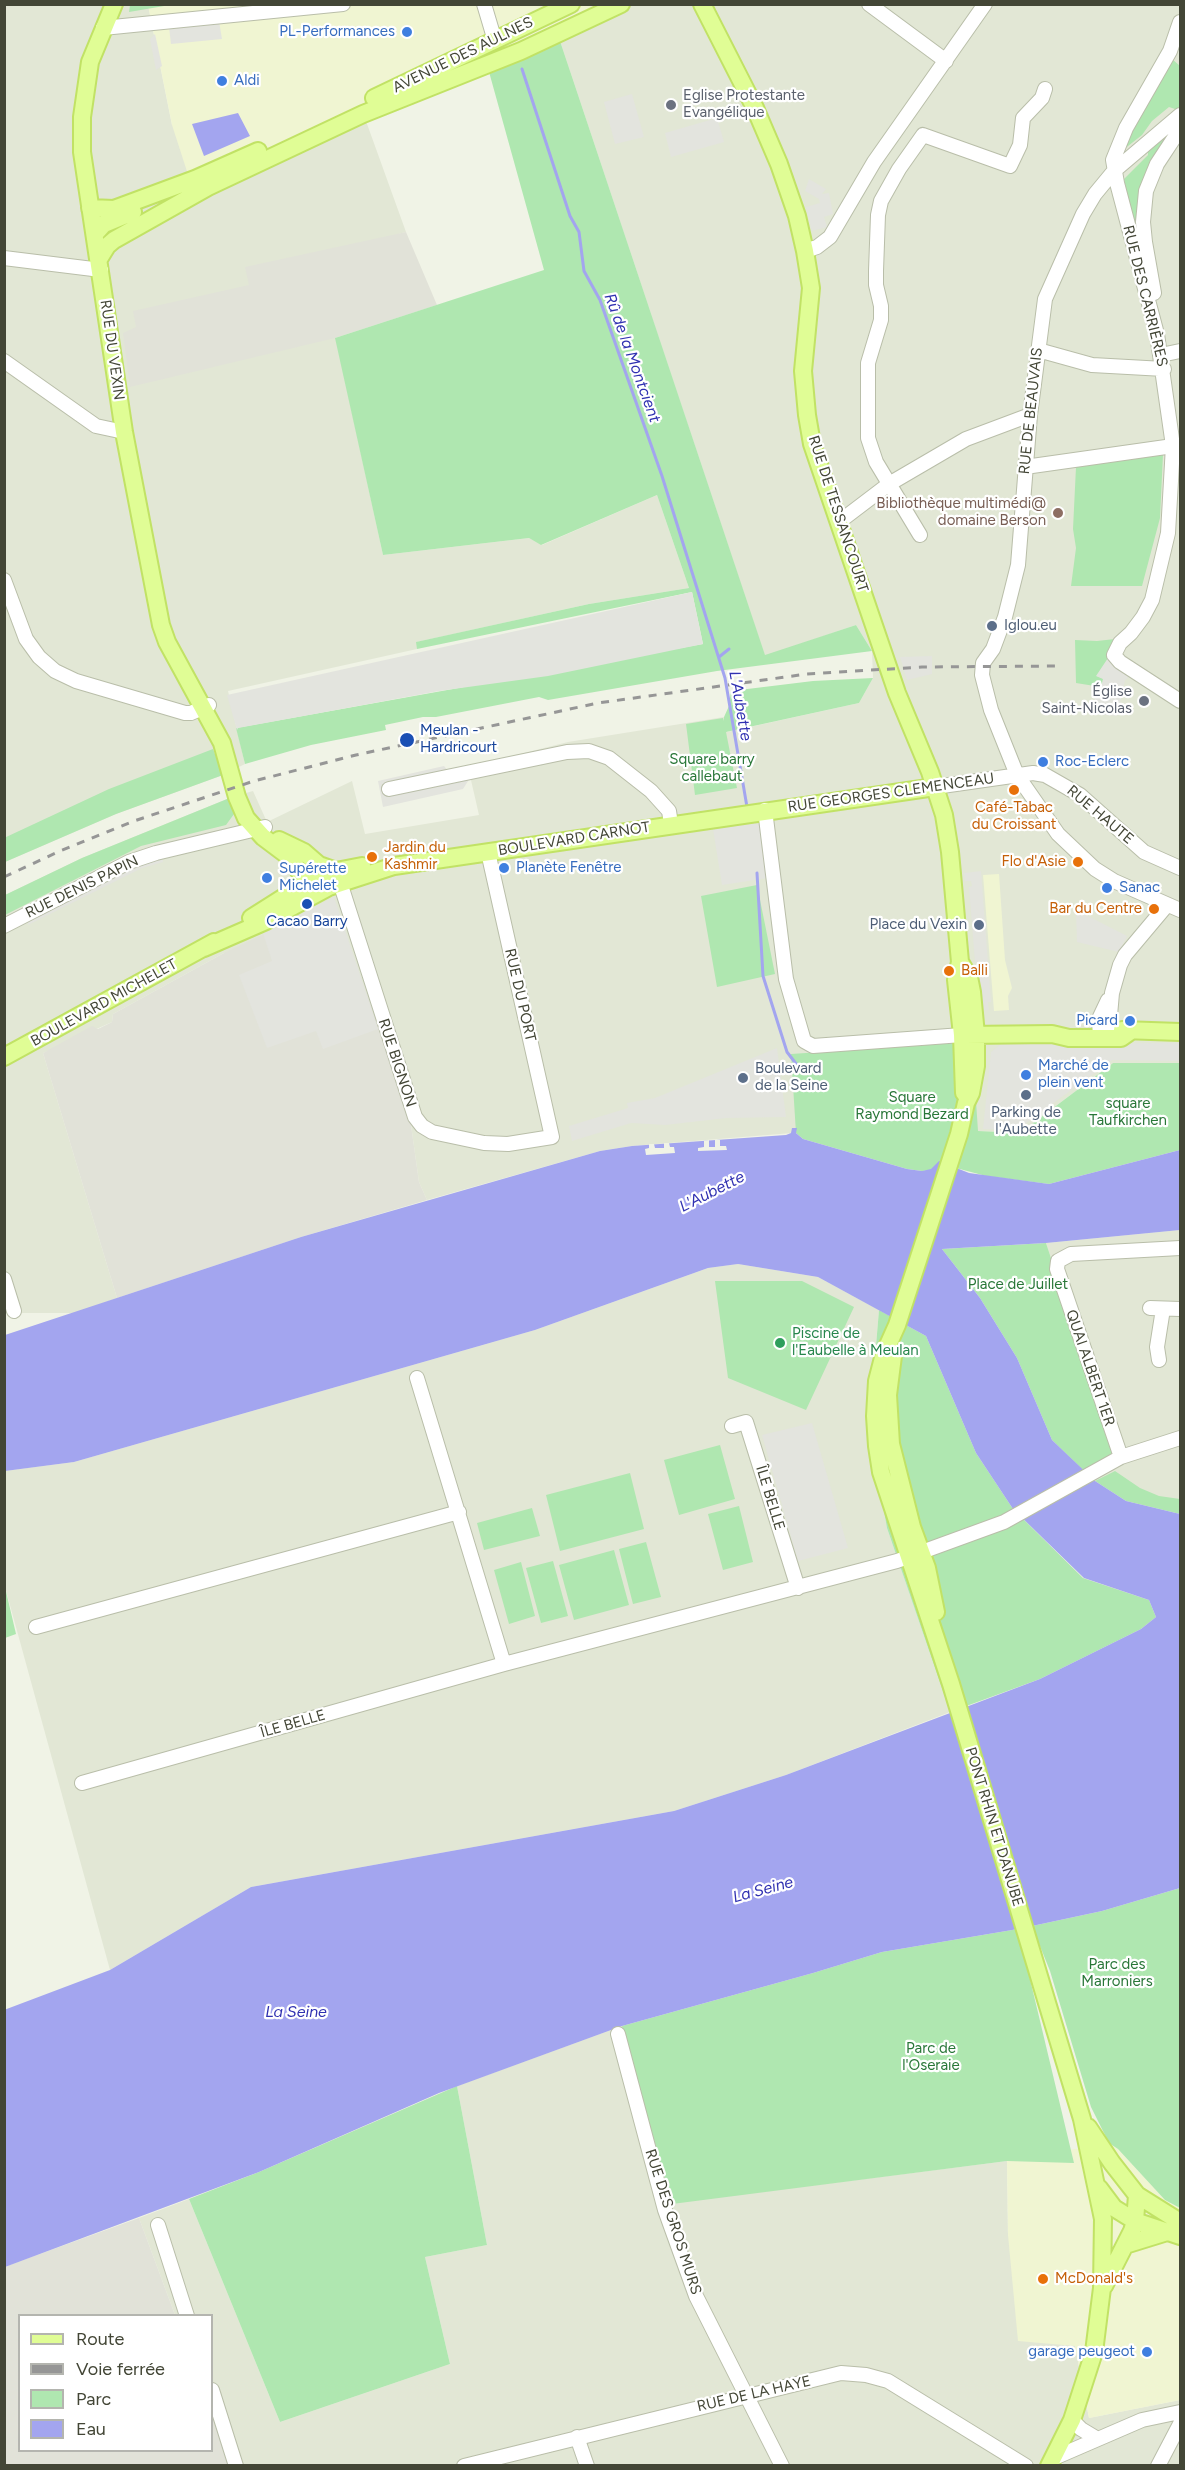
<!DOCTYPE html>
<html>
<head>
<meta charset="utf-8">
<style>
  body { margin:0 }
  #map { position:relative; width:1185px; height:2470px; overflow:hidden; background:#f0f3e6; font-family:Figtree,sans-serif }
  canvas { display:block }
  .frame { position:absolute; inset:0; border:6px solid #434636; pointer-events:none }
  .legend { position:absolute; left:18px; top:2314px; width:195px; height:138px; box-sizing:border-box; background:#fff; border:2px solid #b4b5af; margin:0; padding:8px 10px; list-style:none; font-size:18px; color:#434636 }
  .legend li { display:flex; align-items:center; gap:12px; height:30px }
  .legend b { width:30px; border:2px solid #b4b5af }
</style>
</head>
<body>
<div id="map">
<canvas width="1185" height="2470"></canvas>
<div class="frame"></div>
<ul class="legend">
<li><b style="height:8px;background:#e0fd95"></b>Route</li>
<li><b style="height:8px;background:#969696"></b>Voie ferrée</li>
<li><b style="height:16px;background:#afe7b0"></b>Parc</li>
<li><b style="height:16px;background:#a3a5ef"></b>Eau</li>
</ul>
</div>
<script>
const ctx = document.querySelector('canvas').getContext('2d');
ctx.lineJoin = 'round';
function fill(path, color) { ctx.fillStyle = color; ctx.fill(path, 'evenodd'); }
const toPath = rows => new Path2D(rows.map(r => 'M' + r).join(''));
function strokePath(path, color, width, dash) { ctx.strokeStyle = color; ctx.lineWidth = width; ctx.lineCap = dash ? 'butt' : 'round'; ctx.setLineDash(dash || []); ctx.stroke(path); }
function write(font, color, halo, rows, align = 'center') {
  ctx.font = font + ' Figtree,sans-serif'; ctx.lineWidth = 4.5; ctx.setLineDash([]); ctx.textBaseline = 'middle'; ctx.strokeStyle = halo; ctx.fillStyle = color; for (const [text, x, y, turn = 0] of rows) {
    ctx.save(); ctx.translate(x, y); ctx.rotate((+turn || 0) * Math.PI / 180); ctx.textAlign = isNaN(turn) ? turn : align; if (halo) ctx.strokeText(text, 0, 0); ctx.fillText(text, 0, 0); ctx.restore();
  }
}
const residential = toPath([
  [606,4,1180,5,1180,1063,1113,1063,1020,1133,978,1131,791,1054,797,1128,792,1128,792,1133,632,1146,600,1151,427,1200,419,1182,410,1118,224,953,113,1014,112,1022,43,1053,117,1298,75,1313,5,1313,5,895,82,858,232,797,253,791,267,822,352,781,365,834,479,815,468,767,568,742,724,717,727,732,859,703,873,678,872,651,856,625,765,656,557,32],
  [5,5,148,5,172,125,362,110,406,232,318,256,383,555,529,538,542,545,657,495,689,588,589,604,417,642,417,649,228,691,245,764,223,775,116,814,5,862],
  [1180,1230,1180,1514,1095,1481,1084,1471,1084,1359,1046,1243],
  [738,1264,818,1277,879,1310,869,1429,887,1528,950,1712,786,1775,674,1811,251,1887,110,1970,5,1587,4,1471,74,1462,535,1330,708,1268],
  [622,2026,672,2203,1007,2161,1008,2235,1075,2346,1089,2418,1180,2400,1180,2465,230,2465,212,2415,212,2316,175,2315,139,2218,189,2199,280,2422,450,2364,425,2257,487,2245,457,2086]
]);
const commercial = toPath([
  [148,5,606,5,193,190,172,125],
  [999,874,1005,960,1012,988,1008,996,1009,1010,994,1011,983,875],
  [1109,2143,1118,2149,1165,2200,1180,2208,1180,2400,1089,2418,1075,2346,1018,2341,1008,2235,1007,2161]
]);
const industrial = toPath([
  [406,232,437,305,335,338,130,387,123,333,136,327,133,311,249,285,245,267],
  [334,901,410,1118,419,1182,427,1200,301,1237,117,1298,43,1053,92,1026,98,1029,112,1022,113,1014,224,953],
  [139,2218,175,2315,20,2316,20,2450,212,2450,212,2415,230,2465,5,2465,4,2267]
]);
const green = toPath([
  [130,5,130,4,170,5,129,12],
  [557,32,765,655,856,625,872,651,717,671,548,700,539,697,436,717,423,717,385,725,386,730,311,745,245,764,236,728,703,644,692,592,417,649,416,642,589,604,689,588,657,495,541,545,529,538,383,555,335,338,544,270,486,61],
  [1172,59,1180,66,1180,108,1178,110,1169,107,1152,121,1142,135,1123,150,1123,148],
  [1173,131,1142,186,1153,308,1124,179,1148,155,1148,152],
  [1163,454,1160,518,1142,586,1071,586,1076,548,1073,529,1076,467],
  [1115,639,1113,651,1097,676,1104,679,1101,687,1076,683,1075,640,1097,641],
  [873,678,859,703,726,732,737,788,695,795,686,724,723,718,724,721,724,717,729,706,731,691,813,681],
  [213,749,223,775,116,814,5,862,4,838,109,789],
  [232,797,234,814,226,825,141,846,5,915,5,895,82,858],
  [757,885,775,974,717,987,701,896],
  [972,1042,978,1131,1020,1133,1113,1063,1180,1063,1180,1150,1049,1184,986,1176,956,1168,922,1171,907,1169,803,1139,796,1133,791,1054],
  [1046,1243,1114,1448,1108,1459,1084,1471,1052,1440,1017,1358,980,1298,942,1249],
  [715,1281,802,1281,854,1307,806,1410,728,1378],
  [879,1310,926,1336,976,1453,1013,1509,1083,1578,1149,1600,1156,1617,1141,1629,1040,1679,950,1712,887,1528,869,1429],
  [720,1445,735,1499,679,1515,664,1460],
  [1115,1471,1140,1488,1159,1496,1180,1499,1180,1514,1126,1501,1095,1481],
  [630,1473,644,1529,560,1551,546,1495],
  [739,1506,753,1562,723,1570,708,1514],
  [532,1508,540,1536,484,1550,477,1523],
  [646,1542,661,1597,633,1604,619,1549],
  [614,1550,629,1605,574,1620,559,1565],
  [553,1561,568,1616,541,1623,526,1568],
  [521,1562,535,1616,509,1624,494,1570],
  [5,1587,16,1634,5,1638,4,1638],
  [1180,1888,1180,2208,1165,2200,1118,2149,1109,2143,1091,2107,1050,1971,1032,1926,1102,1911],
  [1018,1929,1074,2163,1007,2161,672,2204,622,2026,813,1973,882,1952],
  [457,2086,487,2245,425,2257,450,2364,280,2422,189,2199,259,2172]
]);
const parking = toPath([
  [219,21,222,39,171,44,169,27],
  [155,34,162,66,156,70,150,39],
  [632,94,644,137,615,144,604,102],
  [717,118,724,142,671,157,665,133],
  [809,179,826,189,822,194,829,193,833,214,824,217,827,227,812,231,806,207,820,203,819,199,805,191],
  [692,592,703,644,548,676,439,691,238,728,237,730,227,695],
  [932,656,932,674,907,680,900,657],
  [1108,658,1131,675,1125,680,1117,716,1104,715,1095,708,1094,684,1101,687,1103,679,1096,676],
  [444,766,449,772,470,778,463,789,383,807,378,781],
  [755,823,761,827,768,878,722,885,713,829],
  [162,854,163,862,142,868,28,925,29,915],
  [981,871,991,1002,988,1002,989,1010,982,1010,982,1002,977,993,980,986,978,964,975,962,969,887,972,886,971,881,965,881,964,873],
  [334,897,378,1029,323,1049,316,1031,267,1048,239,975,272,961,263,933],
  [1076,910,1127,936,1119,952,1077,942],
  [1180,1043,1180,1061,1112,1060,1017,1130,983,1129,991,1052,1001,1044],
  [777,1048,786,1117,726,1118,665,1125,631,1123,572,1141,569,1126,628,1108,627,1103,655,1098],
  [812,1423,848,1548,798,1561,762,1435]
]);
const water = toPath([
  [238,113,250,136,204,156,192,124],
  [792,1128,797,1128,796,1133,803,1139,907,1169,922,1171,931,1169,939,1161,969,1173,1049,1184,1180,1150,1180,1230,1046,1243,942,1249,980,1298,1017,1358,1052,1440,1095,1481,1126,1501,1180,1514,1180,1888,1102,1911,1018,1929,882,1952,813,1973,622,2026,439,2093,259,2172,5,2267,4,2010,110,1970,251,1887,674,1811,786,1775,1040,1679,1141,1629,1156,1617,1149,1600,1084,1578,1013,1509,976,1453,926,1336,818,1277,738,1264,708,1268,535,1330,74,1462,5,1471,5,1335,301,1237,600,1151,632,1146,786,1135,791,1133]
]);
const pier = toPath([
  [709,1140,709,1147,715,1147,715,1140,720,1140,720,1146,726,1146,727,1150,698,1151,698,1148,704,1147,704,1141],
  [664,1143,669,1143,670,1147,674,1147,675,1153,646,1155,645,1149,649,1148,649,1144,654,1144,655,1148,664,1148]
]);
const stream = toPath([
  [522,69,570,216,579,232,584,271,600,300,662,476,725,678,747,807],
  [719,657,729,649],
  [757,873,763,976,787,1052,797,1065,795,1071]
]);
const minor = toPath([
  [484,4,495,41],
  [869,4,946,61],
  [1180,22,1170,51,1126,128,1113,160,1117,183,1157,334,1173,446,1168,533,1152,600,1143,617,1131,633,1120,643,1114,655,1120,662,1180,701],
  [103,28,343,4],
  [1180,115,1114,171,1095,194,1083,214,1045,299,1030,415,1018,565,1005,617,993,649,983,663,982,675,991,710,1017,775,1058,834,1095,869,1114,881,1180,910],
  [805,251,817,247,830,237,874,162,985,4],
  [4,258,101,270],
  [1154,293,1145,242,1143,222,1146,191,1157,164,1180,129],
  [1038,350,1092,365,1164,369],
  [1161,355,1180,351],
  [4,361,96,426,124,432],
  [1025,467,1173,446],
  [839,522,889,484,966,439,1030,415],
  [920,535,876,462,868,438,868,363,881,320,881,306,876,285,876,271,878,215,881,201,899,169,923,135,1010,166,1020,145,1023,118,1042,98,1045,89],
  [4,580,26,639,39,657,55,671,76,681,185,713,191,713,209,705],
  [935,787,1033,773,1045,775,1080,795,1144,852,1180,868],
  [389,789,567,752,589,751,609,758,651,791,669,811,671,824],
  [765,810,786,979,804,1041,813,1046,962,1035],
  [337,873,415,1117,422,1126,432,1132,484,1143,508,1144,552,1137,488,852],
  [4,926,129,862,156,853,265,827],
  [1100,1038,1099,1019,1108,1000],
  [1108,1038,1112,993,1120,965,1125,955,1167,905],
  [4,1279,14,1311],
  [1150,1308,1180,1309],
  [1159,1360,1157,1347,1163,1309],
  [417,1378,504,1664],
  [732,1426,746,1422,798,1588],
  [1121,1457,1057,1269,1058,1261,1071,1254,1180,1248],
  [36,1627,459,1512],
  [82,1783,504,1664,897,1561,1004,1522,1121,1457,1180,1438],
  [618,2034,665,2210,696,2296,782,2466],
  [158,2225,187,2316],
  [212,2390,236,2466],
  [1072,2420,1081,2429,1096,2438],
  [577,2437,587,2466],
  [1054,2458,1142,2420,1180,2412],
  [464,2466,841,2373,866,2375,888,2381,1026,2466],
  [1158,2466,1180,2424]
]);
const major = toPath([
  [114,4,90,62,82,117,82,152,124,432,161,625,167,642,222,743,237,797,246,818,263,837,291,858,302,876,329,887],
  [702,4,755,108,779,164,797,216,805,251,811,288,803,371,807,415,812,444,897,693,930,772,944,815,950,852,960,962,956,980,962,1035,964,1093],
  [374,98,571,4],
  [90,208,114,209,195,179,258,151],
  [95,234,104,224,133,212],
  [99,259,107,246,114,240,208,187,363,114,521,51,621,4],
  [279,840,304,852,319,865,336,871],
  [251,918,300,887,336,871,362,866],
  [204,948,266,921,329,887,394,866,935,787],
  [960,962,969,977,972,992,976,1035,976,1066,971,1093,966,1103,959,1134,897,1325,884,1354,877,1381,875,1416,877,1446,881,1472,951,1684,1082,2119,1103,2219,1102,2288,1094,2352,1072,2420,1049,2466],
  [1122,1030,1180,1032],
  [966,1035,1052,1034,1069,1038,1121,1038,1131,1031],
  [4,1057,214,942],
  [893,1356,888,1395,891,1444,912,1527,927,1568,936,1612],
  [1088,2127,1112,2163,1137,2195,1180,2222],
  [1099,2188,1114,2208,1135,2221,1180,2236],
  [1125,2245,1167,2232],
  [1104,2286,1132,2231,1135,2221,1137,2195]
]);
const rail = toPath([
  [4,877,60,851,134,821,254,781,356,755,598,703,807,674,922,667,1059,666]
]);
const markers = [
  [407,32,6,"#3f7fe0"],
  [222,81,6,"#3f7fe0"],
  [671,105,6,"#6b7280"],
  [1058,513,6,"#8d6e63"],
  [992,626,6,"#5c6f8a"],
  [1144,701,6,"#6b7280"],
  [407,740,8,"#1a4fb4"],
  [1043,762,6,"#3f7fe0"],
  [1014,790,6,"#e8710a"],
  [372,857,6,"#e8710a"],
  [1078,862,6,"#e8710a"],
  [504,868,6,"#3f7fe0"],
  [267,878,6,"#3f7fe0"],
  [1107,888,6,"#3f7fe0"],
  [307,904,6,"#1a4fb4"],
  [1154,909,6,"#e8710a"],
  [979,925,6,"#5c6f8a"],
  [949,971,6,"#e8710a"],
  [1130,1021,6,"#3f7fe0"],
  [1026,1075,6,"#3f7fe0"],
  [743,1078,6,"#5c6f8a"],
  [1026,1095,6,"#5c6f8a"],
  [780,1343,6,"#2e9e5b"],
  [1043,2279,6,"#e8710a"],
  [1147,2352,6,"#3f7fe0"]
];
const shopNames = [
  ["PL-Performances",395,32,"right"],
  ["Aldi",234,81],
  ["Roc-Eclerc",1055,762],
  ["Planète Fenêtre",516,868],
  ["Supérette",279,869],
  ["Michelet",279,886],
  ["Sanac",1119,888],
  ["Picard",1118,1021,"right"],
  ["Marché de",1038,1066],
  ["plein vent",1038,1083],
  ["garage peugeot",1135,2352,"right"]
];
const streetNames = [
  ["AVENUE DES AULNES",463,55,-26],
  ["RUE DES CARRIÈRES",1145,296,76],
  ["RUE DU VEXIN",112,350,82],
  ["RUE DE BEAUVAIS",1031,411,-84],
  ["RUE DE TESSANCOURT",838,514,72],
  ["RUE GEORGES CLEMENCEAU",891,793,-8],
  ["RUE HAUTE",1100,815,40],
  ["BOULEVARD CARNOT",574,839,-9],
  ["RUE DENIS PAPIN",82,887,-26],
  ["RUE DU PORT",520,995,77],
  ["BOULEVARD MICHELET",104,1003,-29],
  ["RUE BIGNON",397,1063,72],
  ["QUAI ALBERT 1ER",1090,1368,71],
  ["ÎLE BELLE",770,1498,73],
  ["ÎLE BELLE",293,1724,-16],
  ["PONT RHIN ET DANUBE",994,1827,73],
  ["RUE DES GROS MURS",673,2222,72],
  ["RUE DE LA HAYE",754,2394,-13]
];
const worshipNames = [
  ["Eglise Protestante",683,96],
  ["Evangélique",683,113],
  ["Église",1132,692,"right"],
  ["Saint-Nicolas",1132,709,"right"]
];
const educationNames = [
  ["Bibliothèque multimédi@",1046,504],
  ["domaine Berson",1046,521]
];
const serviceNames = [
  ["Iglou.eu",1004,626],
  ["Place du Vexin",967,925,"right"],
  ["Boulevard",755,1069],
  ["de la Seine",755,1086],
  ["Parking de",1026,1113,"center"],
  ["l'Aubette",1026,1130,"center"]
];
const transitNames = [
  ["Meulan -",420,731],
  ["Hardricourt",420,748],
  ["Cacao Barry",307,922,"center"]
];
const parkNames = [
  ["Square barry",712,760],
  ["callebaut",712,777],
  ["Square",912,1098],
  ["Raymond Bezard",912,1115],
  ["square",1128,1104],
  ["Taufkirchen",1128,1121],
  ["Place de Juillet",1018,1285],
  ["Parc des",1117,1965],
  ["Marroniers",1117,1982],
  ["Parc de",931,2049],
  ["l'Oseraie",931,2066]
];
const foodNames = [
  ["Café-Tabac",1014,808,"center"],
  ["du Croissant",1014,825,"center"],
  ["Jardin du",384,848],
  ["Kashmir",384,865],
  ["Flo d'Asie",1066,862,"right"],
  ["Bar du Centre",1142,909,"right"],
  ["Balli",961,971],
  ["McDonald's",1055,2279]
];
const leisureNames = [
  ["Piscine de",792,1334],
  ["l'Eaubelle à Meulan",792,1351]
];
const waterNames = [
  ["Rû de la Montcient",632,358,70],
  ["L'Aubette",740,706,80],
  ["L'Aubette",712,1192,-27],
  ["La Seine",763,1890,-15],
  ["La Seine",296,2012]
];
fill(residential, '#e2e7d5');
fill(commercial, '#f0f5d2');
fill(industrial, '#e1e2d8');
fill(green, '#afe7b0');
fill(parking, '#e3e4de');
fill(water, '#a3a5ef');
fill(pier, '#f0f3e6');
strokePath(stream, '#a3a5ef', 3);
strokePath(minor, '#b9bea9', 16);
strokePath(major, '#c1e265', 20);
strokePath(minor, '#fff', 14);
strokePath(major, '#e0fd95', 16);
strokePath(rail, '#969696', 3, [8, 8]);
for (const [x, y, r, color] of markers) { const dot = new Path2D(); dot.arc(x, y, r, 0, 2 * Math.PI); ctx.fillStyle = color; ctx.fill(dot); strokePath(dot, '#fff', 2); }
write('15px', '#366cbe', '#fff', shopNames, 'left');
write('15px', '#434636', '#fff', streetNames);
write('15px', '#5b616d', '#fff', worshipNames, 'left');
write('15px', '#785e54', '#fff', educationNames, 'right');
write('15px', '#4e5e75', '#fff', serviceNames, 'left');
write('15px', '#164399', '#fff', transitNames, 'left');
write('15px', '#297738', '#fff', parkNames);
write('15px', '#c56008', '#fff', foodNames, 'left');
write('15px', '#27864d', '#fff', leisureNames, 'left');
write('italic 16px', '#3031b1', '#fff', waterNames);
</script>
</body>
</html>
